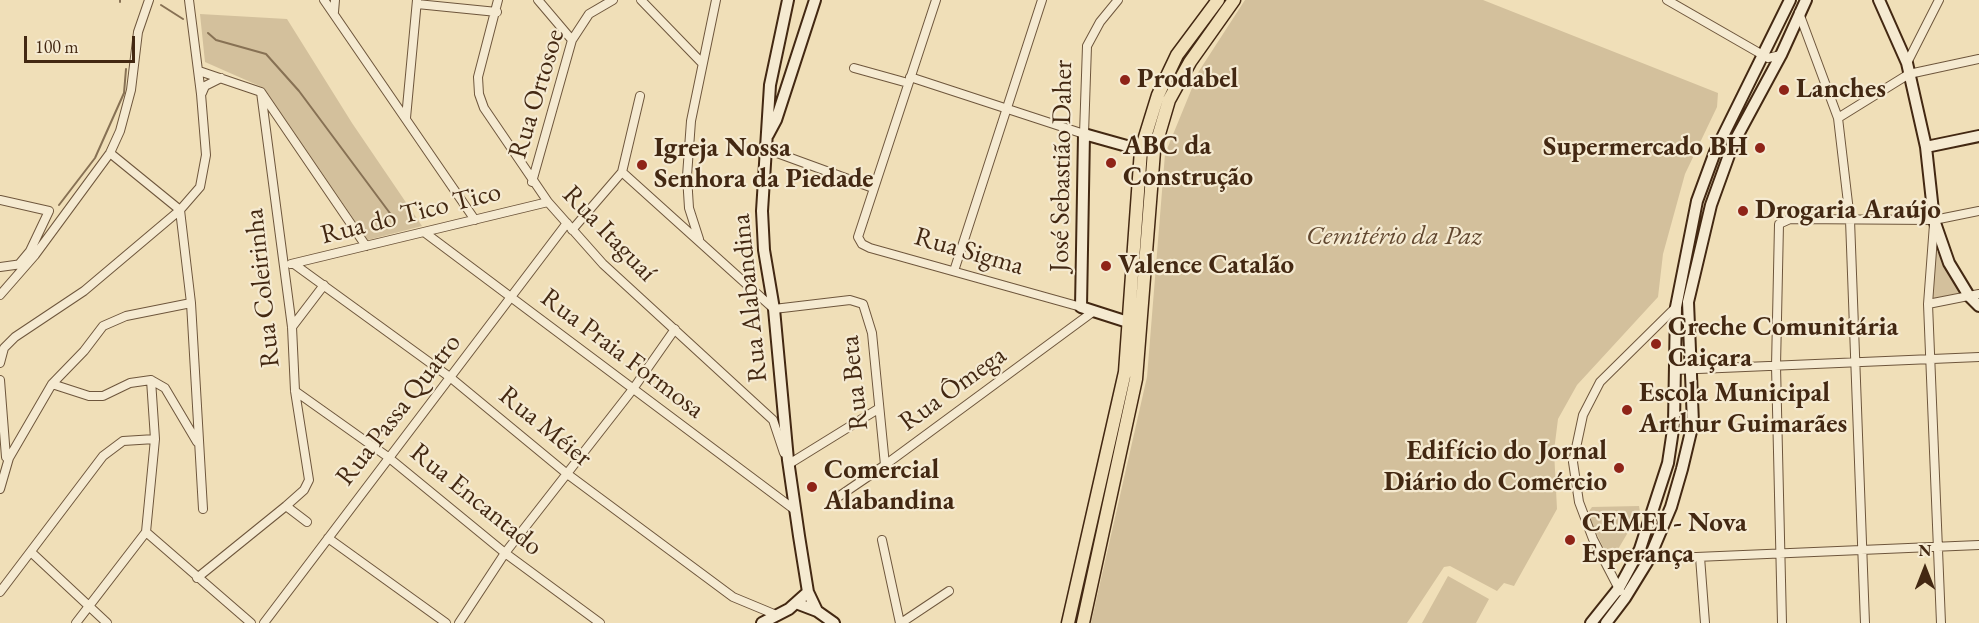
<!DOCTYPE html>
<html>
<head>
<meta charset="utf-8">
<style>
  body { margin:0 }
  #map { position:relative; width:1979px; height:623px; overflow:hidden; background:#f0dfb8; font-family:"EB Garamond",serif }
  canvas { display:block }
  .north { position:absolute; left:1895px; top:539px; width:60px; height:60px; -webkit-text-stroke:4px #f5ead1; paint-order:stroke; rotate:0deg; font-size:16px; font-weight:700; line-height:24px; text-align:center; color:#432812 }
  .north::after { content:''; display:block; margin:auto; width:21px; height:27px; background:#432812; clip-path:polygon(50% 0,100% 100%,50% 72%,0 100%) }
  .scale { position:absolute; left:24px; top:36px; width:111px; height:27px; box-sizing:border-box; border:3px solid #432812; border-top:0; padding-left:8px; font-size:18px; line-height:21px; white-space:nowrap; color:#432812; -webkit-text-stroke:4px #f5ead1; paint-order:stroke }
</style>
</head>
<body>
<div id="map">
<canvas width="1979" height="623"></canvas>
<div class="north">N</div>
<div class="scale">100 m</div>
</div>
<script>
const ctx = document.querySelector('canvas').getContext('2d');
ctx.lineJoin = 'round';
function fill(path, color) { ctx.fillStyle = color; ctx.fill(path, 'evenodd'); }
const toPath = rows => new Path2D(rows.map(r => 'M' + r).join(''));
function strokePath(path, color, width, dash) { ctx.strokeStyle = color; ctx.lineWidth = width; ctx.lineCap = dash ? 'butt' : 'round'; ctx.setLineDash(dash || []); ctx.stroke(path); }
function write(font, color, halo, rows, align = 'center') {
  ctx.font = font + ' "EB Garamond",serif'; ctx.lineWidth = 4.5; ctx.setLineDash([]); ctx.textBaseline = 'middle'; ctx.strokeStyle = halo; ctx.fillStyle = color; for (const [text, x, y, turn = 0] of rows) {
    ctx.save(); ctx.translate(x, y); ctx.rotate((+turn || 0) * Math.PI / 180); ctx.textAlign = isNaN(turn) ? turn : align; if (halo) ctx.strokeText(text, 0, 0); ctx.fillText(text, 0, 0); ctx.restore();
  }
}
const green = toPath([
  [1245,0,1483,0,1718,93,1717,107,1685,174,1663,254,1658,297,1577,385,1558,419,1554,451,1557,509,1514,586,1504,583,1497,591,1450,566,1444,567,1407,623,1091,623,1147,377,1165,154,1199,71],
  [200,14,287,19,352,123,422,226,368,240,264,88,205,62],
  [1935,252,1938,252,1961,294,1930,301],
  [1639,506,1640,512,1614,556,1608,557,1587,514,1592,507],
  [1448,576,1489,599,1476,623,1422,623]
]);
const stream = toPath([
  [120,0,120,2],
  [161,5,183,19],
  [208,33,216,40,266,54,299,91,395,220],
  [59,205,95,158,124,93,126,69]
]);
const street = toPath([
  [324,0,475,220],
  [498,0,478,77,479,94,484,108,548,202,603,264,773,420,784,453],
  [538,0,572,40],
  [641,0,702,63],
  [936,0,858,237,862,244,870,248,1081,307],
  [1667,0,1768,58,1781,55],
  [417,4,497,12],
  [334,12,335,0],
  [1799,13,1838,118,1850,220,1865,623],
  [1907,63,1939,0],
  [854,68,908,83],
  [199,71,261,92,366,246],
  [910,77,1084,134,1087,46,1100,22,1118,0],
  [202,93,205,86,221,78],
  [406,118,417,0],
  [1838,118,1909,74,1979,59],
  [766,149,873,188],
  [110,153,180,210,191,303,203,509],
  [622,172,774,309,850,300,863,304,872,333,885,465],
  [532,182,572,40,589,14,613,0],
  [0,200,49,211,30,251,20,263],
  [1934,224,1928,304,1941,623],
  [572,230,622,172,640,96],
  [424,232,795,510],
  [699,239,689,208,687,176,691,121,716,0],
  [291,264,548,202],
  [294,264,451,378,566,473,733,597,774,614],
  [0,267,22,264],
  [954,271,1042,0],
  [0,295,35,255,110,153,120,131,131,90,138,32,149,0],
  [1928,304,1979,294],
  [292,327,324,285],
  [0,363,4,348,15,337,84,291,180,210,200,187,206,155,201,94,189,0],
  [1675,370,1979,357],
  [0,380,6,457],
  [52,384,89,396,103,396,130,383,151,380,165,388,197,442],
  [295,391,388,457,505,553,600,623],
  [789,464,878,409],
  [0,489,9,458,52,384,84,351,103,326,126,316,191,303],
  [835,499,885,465,1094,311],
  [286,506,307,522],
  [146,532,251,623],
  [328,538,446,623],
  [882,540,900,623],
  [32,553,107,623],
  [1700,557,1705,623],
  [1649,559,1979,545],
  [197,578,286,506,304,490,309,480,295,391,292,327,261,92],
  [1620,591,1593,539,1579,502,1573,462,1583,415,1600,382,1676,307],
  [0,592,103,456,123,441,155,439],
  [76,623,146,532,155,439,151,380],
  [264,623,567,223],
  [459,623,505,553,633,389,675,329],
  [901,623,949,591],
  [1782,623,1776,366,1779,224,1790,219,1934,220,1979,211]
]);
const secondary = toPath([
  [788,0,770,85,762,211,764,250,774,309,788,460,799,536,808,592,817,611],
  [1879,0,1907,63,1926,147,1934,220,1949,263,1969,296,1979,306],
  [768,135,776,120,815,0],
  [1926,147,1979,136],
  [1134,324,1081,307,1084,134,1141,150],
  [796,603,817,611,834,623],
  [762,623,789,609,808,592],
  [1591,623,1619,588,1640,549,1668,463,1674,423,1676,307,1697,201,1715,152,1790,0],
  [1606,623,1625,598,1649,559,1671,507,1682,469,1693,423,1688,302,1711,205,1733,144,1781,55,1806,0]
]);
const primary = toPath([
  [1068,623,1125,372,1141,150,1158,95,1177,55,1218,0],
  [1083,623,1136,379,1154,151,1169,100,1190,62,1234,0]
]);
const markers = [
  [1125,80,6,"#8f2418"],
  [1784,90,6,"#8f2418"],
  [1760,148,6,"#8f2418"],
  [1111,163,6,"#8f2418"],
  [642,165,6,"#8f2418"],
  [1743,211,6,"#8f2418"],
  [1106,266,6,"#8f2418"],
  [1656,344,6,"#8f2418"],
  [1627,410,6,"#8f2418"],
  [1619,468,6,"#8f2418"],
  [812,487,6,"#8f2418"],
  [1570,540,6,"#8f2418"]
];
const poiNames = [
  ["Prodabel",1137,80],
  ["Lanches",1796,90],
  ["ABC da",1123,147],
  ["Construção",1123,178],
  ["Supermercado BH",1748,148,"right"],
  ["Igreja Nossa",654,149],
  ["Senhora da Piedade",654,180],
  ["Drogaria Araújo",1755,211],
  ["Valence Catalão",1118,266],
  ["Creche Comunitária",1668,328],
  ["Caiçara",1668,359],
  ["Escola Municipal",1639,394],
  ["Arthur Guimarães",1639,425],
  ["Edifício do Jornal",1607,452,"right"],
  ["Diário do Comércio",1607,483,"right"],
  ["Comercial",824,471],
  ["Alabandina",824,502],
  ["CEMEI - Nova",1582,524],
  ["Esperança",1582,555]
];
const streetNames = [
  ["Rua Ortosoe",537,94,-73],
  ["José Sebastião Daher",1062,166,-89],
  ["Rua do Tico Tico",411,214,-14],
  ["Rua Itaguaí",609,234,46],
  ["Rua Sigma",969,252,16],
  ["Rua Coleirinha",263,288,-96],
  ["Rua Alabandina",750,298,-96],
  ["Rua Praia Formosa",622,354,37],
  ["Rua Beta",855,383,-96],
  ["Rua Ômega",953,389,-36],
  ["Rua Passa Quatro",399,410,-52],
  ["Rua Méier",545,427,39],
  ["Rua Encantado",476,500,39]
];
const parkNames = [
  ["Cemitério da Paz",1394,237]
];
fill(green, '#d3c09c');
strokePath(stream, '#877154', 2);
strokePath(street, '#6e563c', 10);
strokePath(secondary, '#432812', 14);
strokePath(primary, '#432812', 15);
strokePath(street, '#f5ead1', 8);
strokePath(secondary, '#f5ead1', 10);
strokePath(primary, '#f0dfb8', 12);
for (const [x, y, r, color] of markers) { const dot = new Path2D(); dot.arc(x, y, r, 0, 2 * Math.PI); ctx.fillStyle = color; ctx.fill(dot); strokePath(dot, '#f5ead1', 2); }
write('bold 27px', '#432812', '#f5ead1', poiNames, 'left');
write('27px', '#432812', '#f5ead1', streetNames);
write('italic 27px', '#60462e', '#f5ead1', parkNames);
</script>
</body>
</html>
